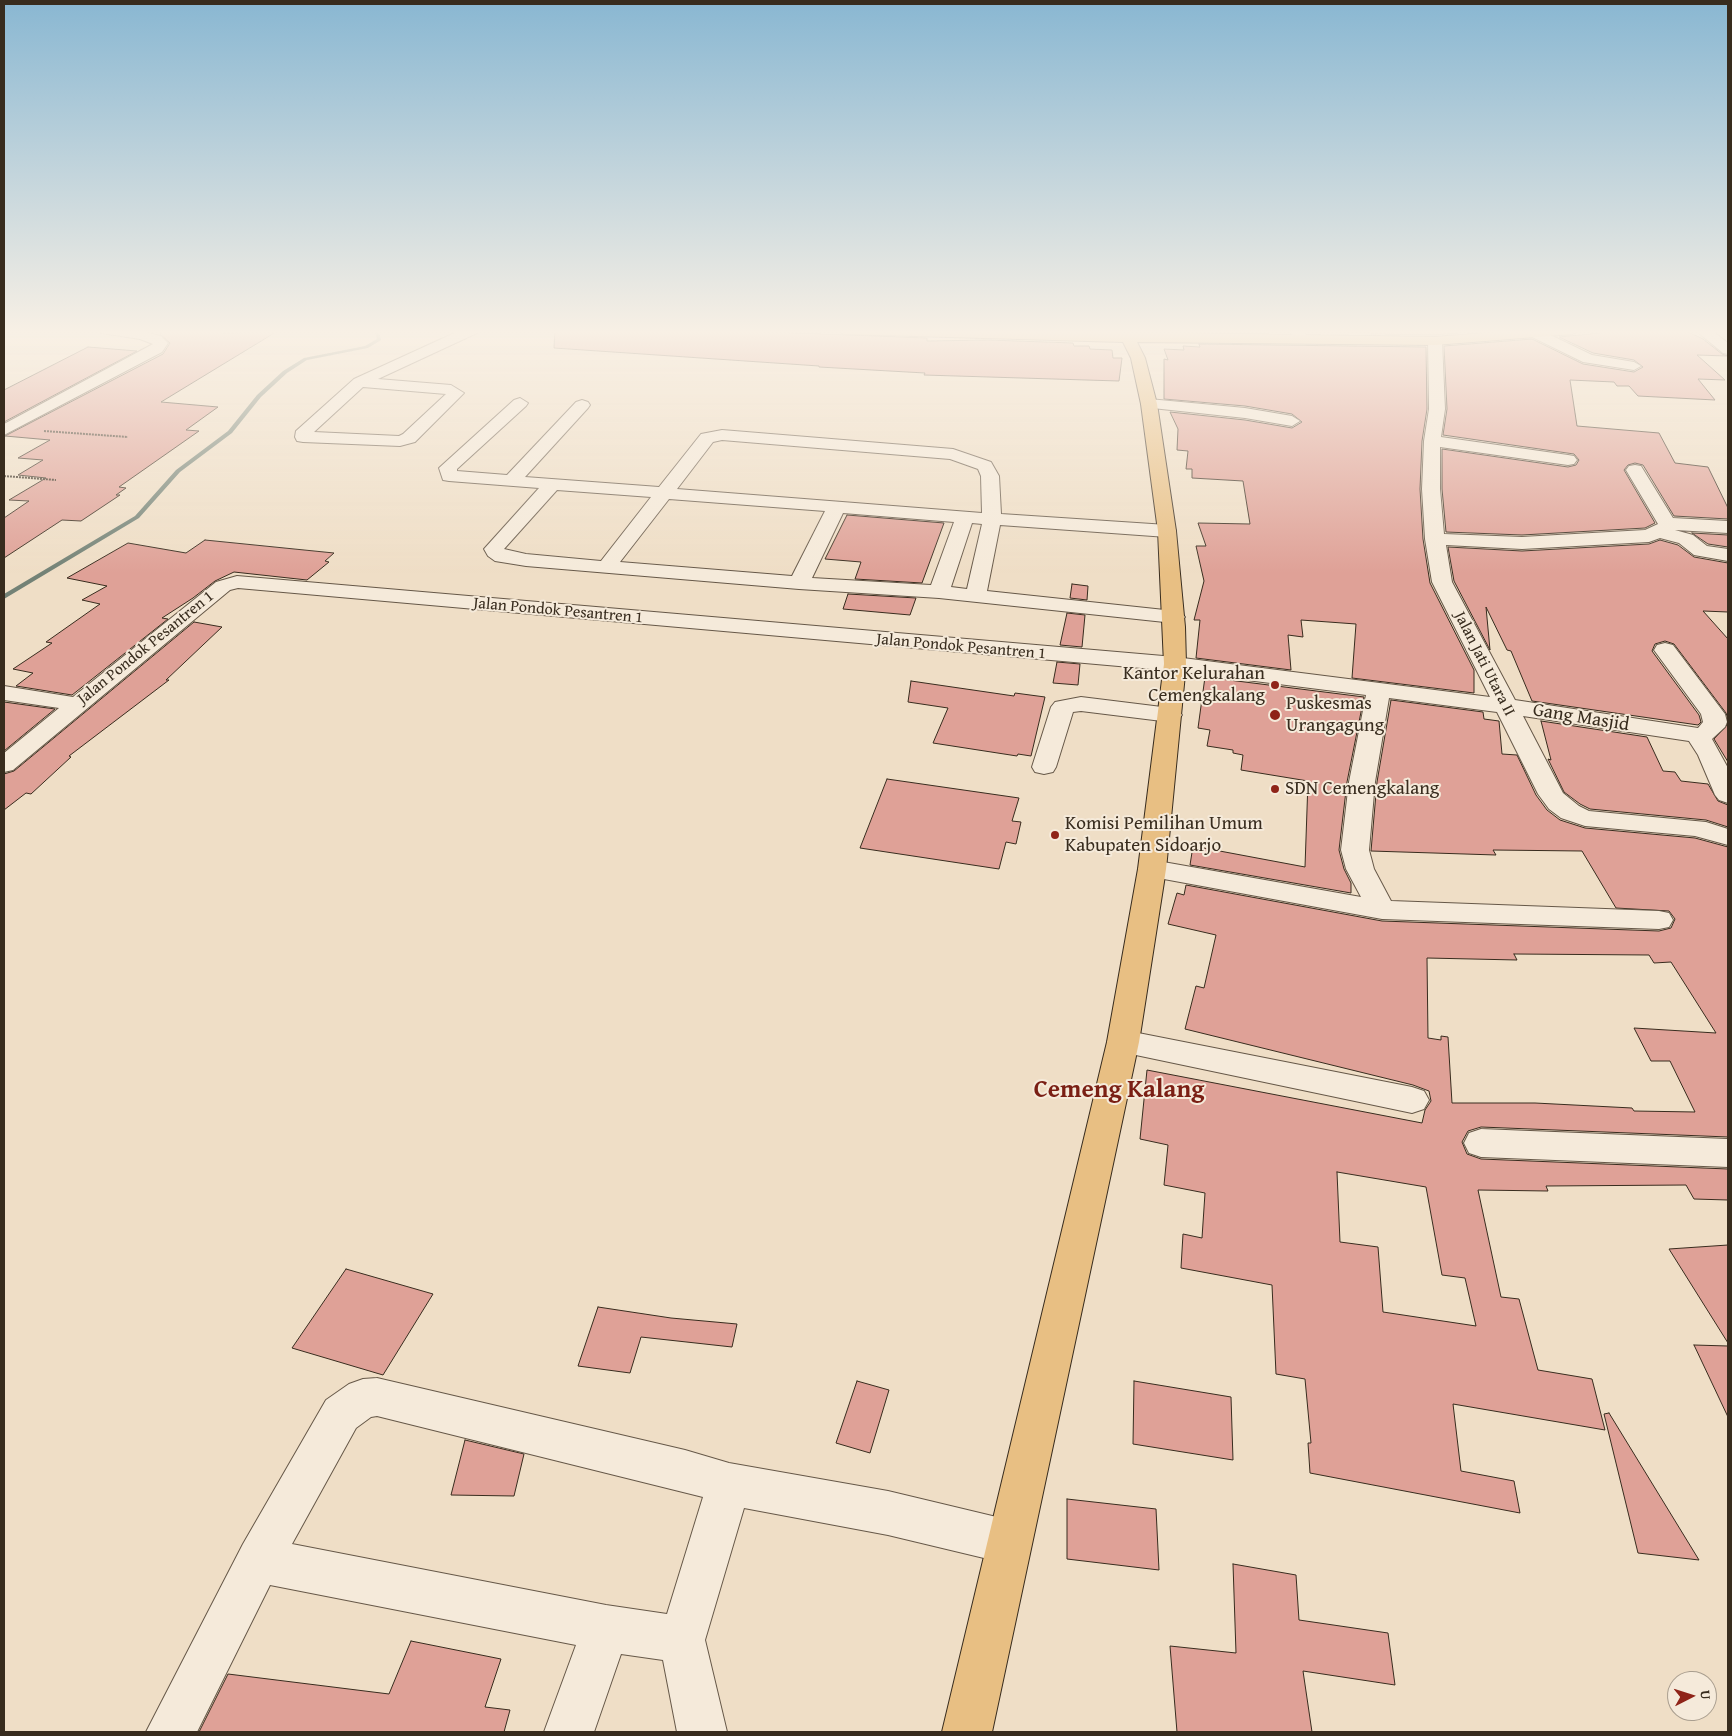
<!DOCTYPE html>
<html>
<head>
<meta charset="utf-8">
<style>
  body { margin:0 }
  #map { position:relative; width:1732px; height:1736px; overflow:hidden; background:#efdec6; font-family:"Gentium Book Plus",serif }
  canvas { display:block }
  .frame { position:absolute; inset:0; border:5px solid #382c1e; pointer-events:none }
  .north { position:absolute; left:1667px; top:1671px; width:50px; height:50px; box-sizing:border-box; background:#f5eada; border:1px solid #a99e8f; border-radius:50%; rotate:85deg; font-size:14px; font-weight:700; line-height:20px; text-align:center; color:#382c1e }
  .north::after { content:''; display:block; margin:auto; width:18px; height:22px; background:#8f2418; clip-path:polygon(50% 0,100% 100%,50% 72%,0 100%) }
</style>
</head>
<body>
<div id="map">
<canvas width="1732" height="1736"></canvas>
<div class="frame"></div>
<div class="north">U</div>
</div>
<script>
const ctx = document.querySelector('canvas').getContext('2d');
ctx.lineJoin = 'round';
const toPath = rows => new Path2D(rows.map(r => 'M' + r).join(''));
function fill(path, color) { ctx.fillStyle = color; ctx.fill(path, 'evenodd'); }
function strokePath(path, color, width, dash) { ctx.strokeStyle = color; ctx.lineWidth = width; ctx.lineCap = dash ? 'butt' : 'round'; ctx.setLineDash(dash || []); ctx.stroke(path); }
function write(font, color, halo, rows, align = 'center') {
  ctx.font = font + ' "Gentium Book Plus",serif'; ctx.lineWidth = 4; ctx.setLineDash([]); ctx.textBaseline = 'middle'; ctx.strokeStyle = halo; ctx.fillStyle = color; for (const [text, x, y, turn = 0] of rows) {
    ctx.save(); ctx.translate(x, y); ctx.rotate((+turn || 0) * Math.PI / 180); ctx.textAlign = isNaN(turn) ? turn : align; if (halo) ctx.strokeText(text, 0, 0); ctx.fillText(text, 0, 0); ctx.restore();
  }
}
const stream = toPath([
  [372,330,379,331,381,340,368,348,307,360,287,373,261,397,232,433,180,472,139,518,4,599,4,594,135,516,176,470,228,431,257,395,283,371,304,358,365,346,377,339,375,333,372,330]
]);
const building = toPath([
  [164,330,224,331,222,333,276,332,161,402,218,407,186,430,199,431,119,487,126,488,116,495,120,495,81,521,62,520,4,558,4,518,29,501,9,500,46,478,18,475,43,460,18,458,50,440,5,436,163,354,170,343,160,334,164,330],
  [555,330,718,330,927,338,927,341,989,340,1073,343,1074,346,1089,346,1090,349,1112,350,1113,358,1122,358,1119,381,924,375,925,373,819,367,819,366,554,348,555,330],
  [1371,330,1494,330,1435,335,1371,334,1371,330],
  [1596,330,1684,330,1703,339,1722,354,1728,356,1697,355,1725,380,1698,379,1715,400,1638,396,1629,386,1617,386,1614,382,1570,380,1577,426,1659,433,1675,463,1708,467,1728,508,1728,519,1674,516,1643,465,1635,463,1628,465,1624,470,1655,523,1645,528,1522,535,1446,532,1442,489,1442,449,1568,467,1576,465,1579,460,1574,454,1443,435,1447,409,1444,346,1532,339,1583,364,1634,372,1643,367,1634,360,1593,353,1559,337,1600,333,1596,330],
  [1199,344,1426,347,1427,409,1422,441,1420,489,1423,539,1430,583,1474,670,1474,693,1352,678,1356,624,1301,620,1303,637,1288,635,1291,670,1196,658,1200,620,1194,620,1204,581,1196,546,1206,546,1198,523,1250,524,1243,481,1192,478,1192,469,1186,469,1188,451,1177,450,1178,429,1170,412,1245,420,1292,428,1302,422,1292,414,1245,406,1164,399,1164,359,1168,360,1164,349,1184,350,1183,346,1200,347,1199,344],
  [88,347,137,351,4,422,4,390,88,347],
  [847,515,944,523,922,583,855,579,861,562,825,559,847,515],
  [1692,533,1728,535,1728,547,1708,544,1692,533],
  [205,540,334,553,325,561,329,562,307,580,234,572,215,581,193,598,162,618,168,619,72,695,16,686,33,673,13,669,52,643,46,642,100,604,82,600,107,586,67,578,128,543,186,553,205,540],
  [1660,540,1678,545,1694,557,1728,563,1728,612,1703,611,1728,639,1728,719,1726,713,1674,644,1665,641,1655,644,1652,651,1699,715,1701,722,1698,725,1532,701,1511,651,1507,650,1486,607,1490,650,1454,581,1448,547,1522,551,1649,544,1660,540],
  [1072,584,1088,586,1087,600,1070,598,1072,584],
  [848,594,916,598,910,615,843,609,848,594],
  [1067,613,1085,615,1082,647,1060,645,1067,613],
  [194,622,222,627,166,680,169,680,69,756,71,757,31,794,26,793,4,810,4,774,14,771,194,622],
  [1057,662,1080,664,1078,685,1053,683,1057,662],
  [1205,677,1364,697,1347,782,1339,850,1344,869,1351,883,1351,893,1190,865,1193,846,1305,867,1308,781,1241,770,1243,755,1233,753,1233,750,1207,746,1210,730,1198,728,1205,677],
  [911,681,1014,696,1015,693,1045,697,1031,756,1018,754,1017,756,933,743,948,708,908,702,911,681],
  [1391,700,1483,712,1484,719,1499,721,1502,754,1517,755,1536,795,1547,810,1560,820,1585,828,1695,838,1728,847,1728,1137,1481,1127,1468,1131,1462,1142,1467,1154,1481,1159,1728,1169,1728,1200,1694,1199,1686,1185,1546,1186,1548,1191,1478,1190,1501,1297,1519,1299,1538,1370,1592,1379,1605,1430,1453,1404,1461,1471,1514,1481,1520,1513,1310,1473,1308,1443,1311,1443,1305,1379,1276,1374,1272,1285,1181,1268,1183,1234,1202,1238,1205,1193,1164,1185,1168,1145,1140,1139,1147,1070,1422,1123,1425,1110,1431,1101,1429,1091,1413,1085,1185,1029,1196,986,1204,988,1216,935,1168,924,1177,893,1184,895,1186,885,1382,921,1659,931,1671,928,1675,919,1669,911,1616,908,1582,851,1493,850,1496,855,1371,851,1377,782,1391,700],
  [1514,954,1649,955,1654,963,1671,962,1716,1033,1634,1028,1651,1061,1670,1061,1695,1112,1634,1111,1632,1108,1535,1103,1452,1103,1448,1037,1441,1036,1441,1040,1428,1038,1427,958,1517,960,1514,954],
  [1337,1172,1426,1187,1442,1275,1465,1278,1476,1326,1383,1312,1378,1247,1340,1242,1337,1172],
  [4,702,55,709,4,751,4,702],
  [1541,721,1647,737,1663,771,1675,772,1681,781,1708,784,1718,801,1728,805,1728,827,1706,820,1590,809,1580,804,1564,792,1548,759,1551,760,1541,721],
  [1728,724,1728,762,1714,739,1728,724],
  [887,779,1019,798,1012,821,1021,822,1016,844,1006,842,999,869,860,848,887,779],
  [1728,1245,1728,1343,1669,1249,1728,1245],
  [346,1269,433,1294,383,1375,292,1348,346,1269],
  [598,1307,671,1318,737,1324,732,1347,641,1337,630,1373,578,1366,598,1307],
  [1694,1345,1728,1346,1728,1417,1694,1345],
  [857,1381,889,1390,870,1453,836,1443,857,1381],
  [1134,1381,1231,1397,1233,1460,1133,1444,1134,1381],
  [1609,1413,1699,1560,1638,1553,1604,1414,1609,1413],
  [465,1440,524,1454,514,1496,451,1495,465,1440],
  [1067,1499,1156,1509,1159,1570,1067,1559,1067,1499],
  [1233,1564,1296,1575,1299,1620,1388,1633,1395,1685,1303,1671,1312,1732,1177,1732,1170,1646,1236,1653,1233,1564],
  [411,1641,501,1659,485,1707,510,1710,504,1732,199,1732,228,1674,389,1694,411,1641]
]);
const path = toPath([
  [44,431,128,437],
  [4,476,56,480]
]);
const minor = toPath([
  [99,330,140,331,161,336,168,343,162,352,4,435,4,424,153,344,140,339,101,333,99,330],
  [461,330,479,330,477,333,378,379,451,385,464,393,415,442,400,446,303,442,297,441,295,437,296,431,354,379,461,330],
  [363,387,446,394,403,434,399,436,314,432,363,387],
  [1289,330,1303,330,1309,339,1302,343,1297,342,1289,330],
  [1530,330,1540,330,1592,355,1634,362,1641,366,1634,370,1583,362,1530,336,1528,333,1530,330],
  [1695,330,1711,330,1728,343,1728,354,1723,353,1695,330],
  [1435,337,1442,341,1445,409,1441,437,1568,455,1574,456,1577,460,1574,464,1568,465,1440,447,1440,489,1444,534,1522,537,1645,530,1658,524,1626,470,1629,466,1635,465,1641,466,1673,518,1728,521,1728,533,1675,530,1693,535,1707,546,1728,549,1728,561,1694,555,1679,543,1660,538,1649,542,1522,549,1446,545,1452,582,1515,700,1698,728,1703,722,1701,714,1654,650,1657,645,1665,643,1673,645,1725,714,1727,722,1725,727,1712,739,1728,768,1728,803,1719,800,1715,795,1698,755,1689,741,1523,716,1563,793,1579,806,1589,811,1706,822,1728,829,1728,845,1695,836,1585,826,1561,818,1549,809,1538,794,1497,712,1389,698,1375,782,1369,850,1374,869,1391,901,1659,911,1669,913,1673,920,1669,927,1659,929,1382,919,1142,875,1138,869,1142,863,1152,860,1361,897,1346,869,1341,850,1349,782,1366,695,1175,671,238,588,230,590,13,770,4,772,4,753,59,708,4,700,4,686,73,697,216,582,237,576,1175,657,1490,697,1432,582,1425,539,1422,489,1424,441,1429,409,1428,341,1435,337],
  [520,398,528,403,526,406,457,469,457,471,507,475,576,402,582,400,588,402,590,405,588,408,525,477,659,487,701,434,722,430,953,449,991,462,999,476,1001,514,1167,525,1174,527,1176,531,1174,535,1167,537,1000,525,987,591,1174,611,1181,613,1185,617,1181,621,1174,623,939,598,799,589,526,566,495,561,488,556,484,549,539,488,449,481,443,480,439,468,514,400,520,398],
  [722,440,950,459,978,469,981,476,982,513,677,489,713,442,722,440],
  [557,490,651,497,601,561,526,554,504,549,557,490],
  [669,499,825,511,792,576,620,562,669,499],
  [843,513,954,522,931,585,812,578,843,513],
  [972,523,982,524,967,589,951,587,972,523],
  [1149,399,1245,408,1292,416,1300,421,1292,426,1245,418,1143,407,1141,404,1149,399],
  [1081,697,1170,708,1178,710,1182,715,1178,720,1170,722,1081,711,1073,712,1056,767,1053,772,1044,774,1035,772,1032,767,1051,707,1055,702,1081,697],
  [1123,1030,1412,1087,1424,1091,1429,1100,1424,1109,1412,1113,1112,1050,1107,1042,1112,1034,1123,1030],
  [1481,1129,1728,1139,1728,1167,1481,1157,1469,1153,1464,1143,1469,1133,1481,1129],
  [377,1378,685,1450,729,1463,888,1491,1009,1520,1025,1526,1031,1542,1025,1558,1009,1564,888,1535,744,1508,705,1640,727,1732,677,1732,663,1660,621,1654,594,1732,544,1732,576,1645,270,1585,197,1732,146,1732,243,1544,326,1400,349,1384,363,1379,377,1378],
  [377,1416,703,1497,667,1614,606,1605,292,1544,356,1428,371,1417,377,1416]
]);
const major = toPath([
  [837,330,987,330,1435,337,1522,330,1580,330,1573,334,1435,345,1137,342,1145,358,1157,404,1176,531,1185,627,1186,664,1166,869,1139,1042,992,1732,942,1732,1107,1042,1138,869,1164,664,1158,531,1141,404,1131,358,1123,342,844,334,837,330]
]);
const markers = [
  [1275,685,5,"#8f2418"],
  [1275,715,6,"#8f2418"],
  [1275,789,5,"#8f2418"],
  [1055,835,5,"#8f2418"]
];
const farStreetnames = [
  ["Jalan Pondok Pesantren 1",558,611,5],
  ["Jalan Pondok Pesantren 1",961,647,5],
  ["Jalan Pondok Pesantren 1",146,648,-39],
  ["Jalan Jati Utara II",1484,664,63]
];
const poiNames = [
  ["Kantor Kelurahan",1265,674,"right"],
  ["Cemengkalang",1265,696,"right"],
  ["Puskesmas",1286,704],
  ["Urangagung",1286,726],
  ["SDN Cemengkalang",1285,789],
  ["Komisi Pemilihan Umum",1065,824],
  ["Kabupaten Sidoarjo",1065,846]
];
const streetNames = [
  ["Gang Masjid",1581,718,9]
];
const nearQuarternames = [
  ["Cemeng Kalang",1119,1091]
];
fill(stream, '#738276');
fill(building, '#dfa197');
strokePath(building, '#382c1e', 1);
strokePath(minor, '#665848', 2);
strokePath(major, '#382c1e', 2);
strokePath(path, '#382c1e', 2, [2, 1]);
fill(minor, '#f5eada');
fill(major, '#e8bf83');
const sky = ctx.createLinearGradient(0, 0, 0, 573);
sky.addColorStop(0, '#89b7d2');
sky.addColorStop(0.58, '#f8f0e5');
sky.addColorStop(1, '#f8f0e500');
ctx.fillStyle = sky;
ctx.fillRect(0, 0, 1732, 573);
for (const [x, y, r, color] of markers) { const dot = new Path2D(); dot.arc(x, y, r, 0, 2 * Math.PI); ctx.fillStyle = color; ctx.fill(dot); strokePath(dot, '#f5eada', 2); }
write('16px', '#382c1e', '#f5eada', farStreetnames);
write('19px', '#382c1e', '#f5eada', poiNames, 'left');
write('19px', '#382c1e', '#f5eada', streetNames);
write('bold 25px', '#7a1f14', '#f5eada', nearQuarternames);
</script>
</body>
</html>
